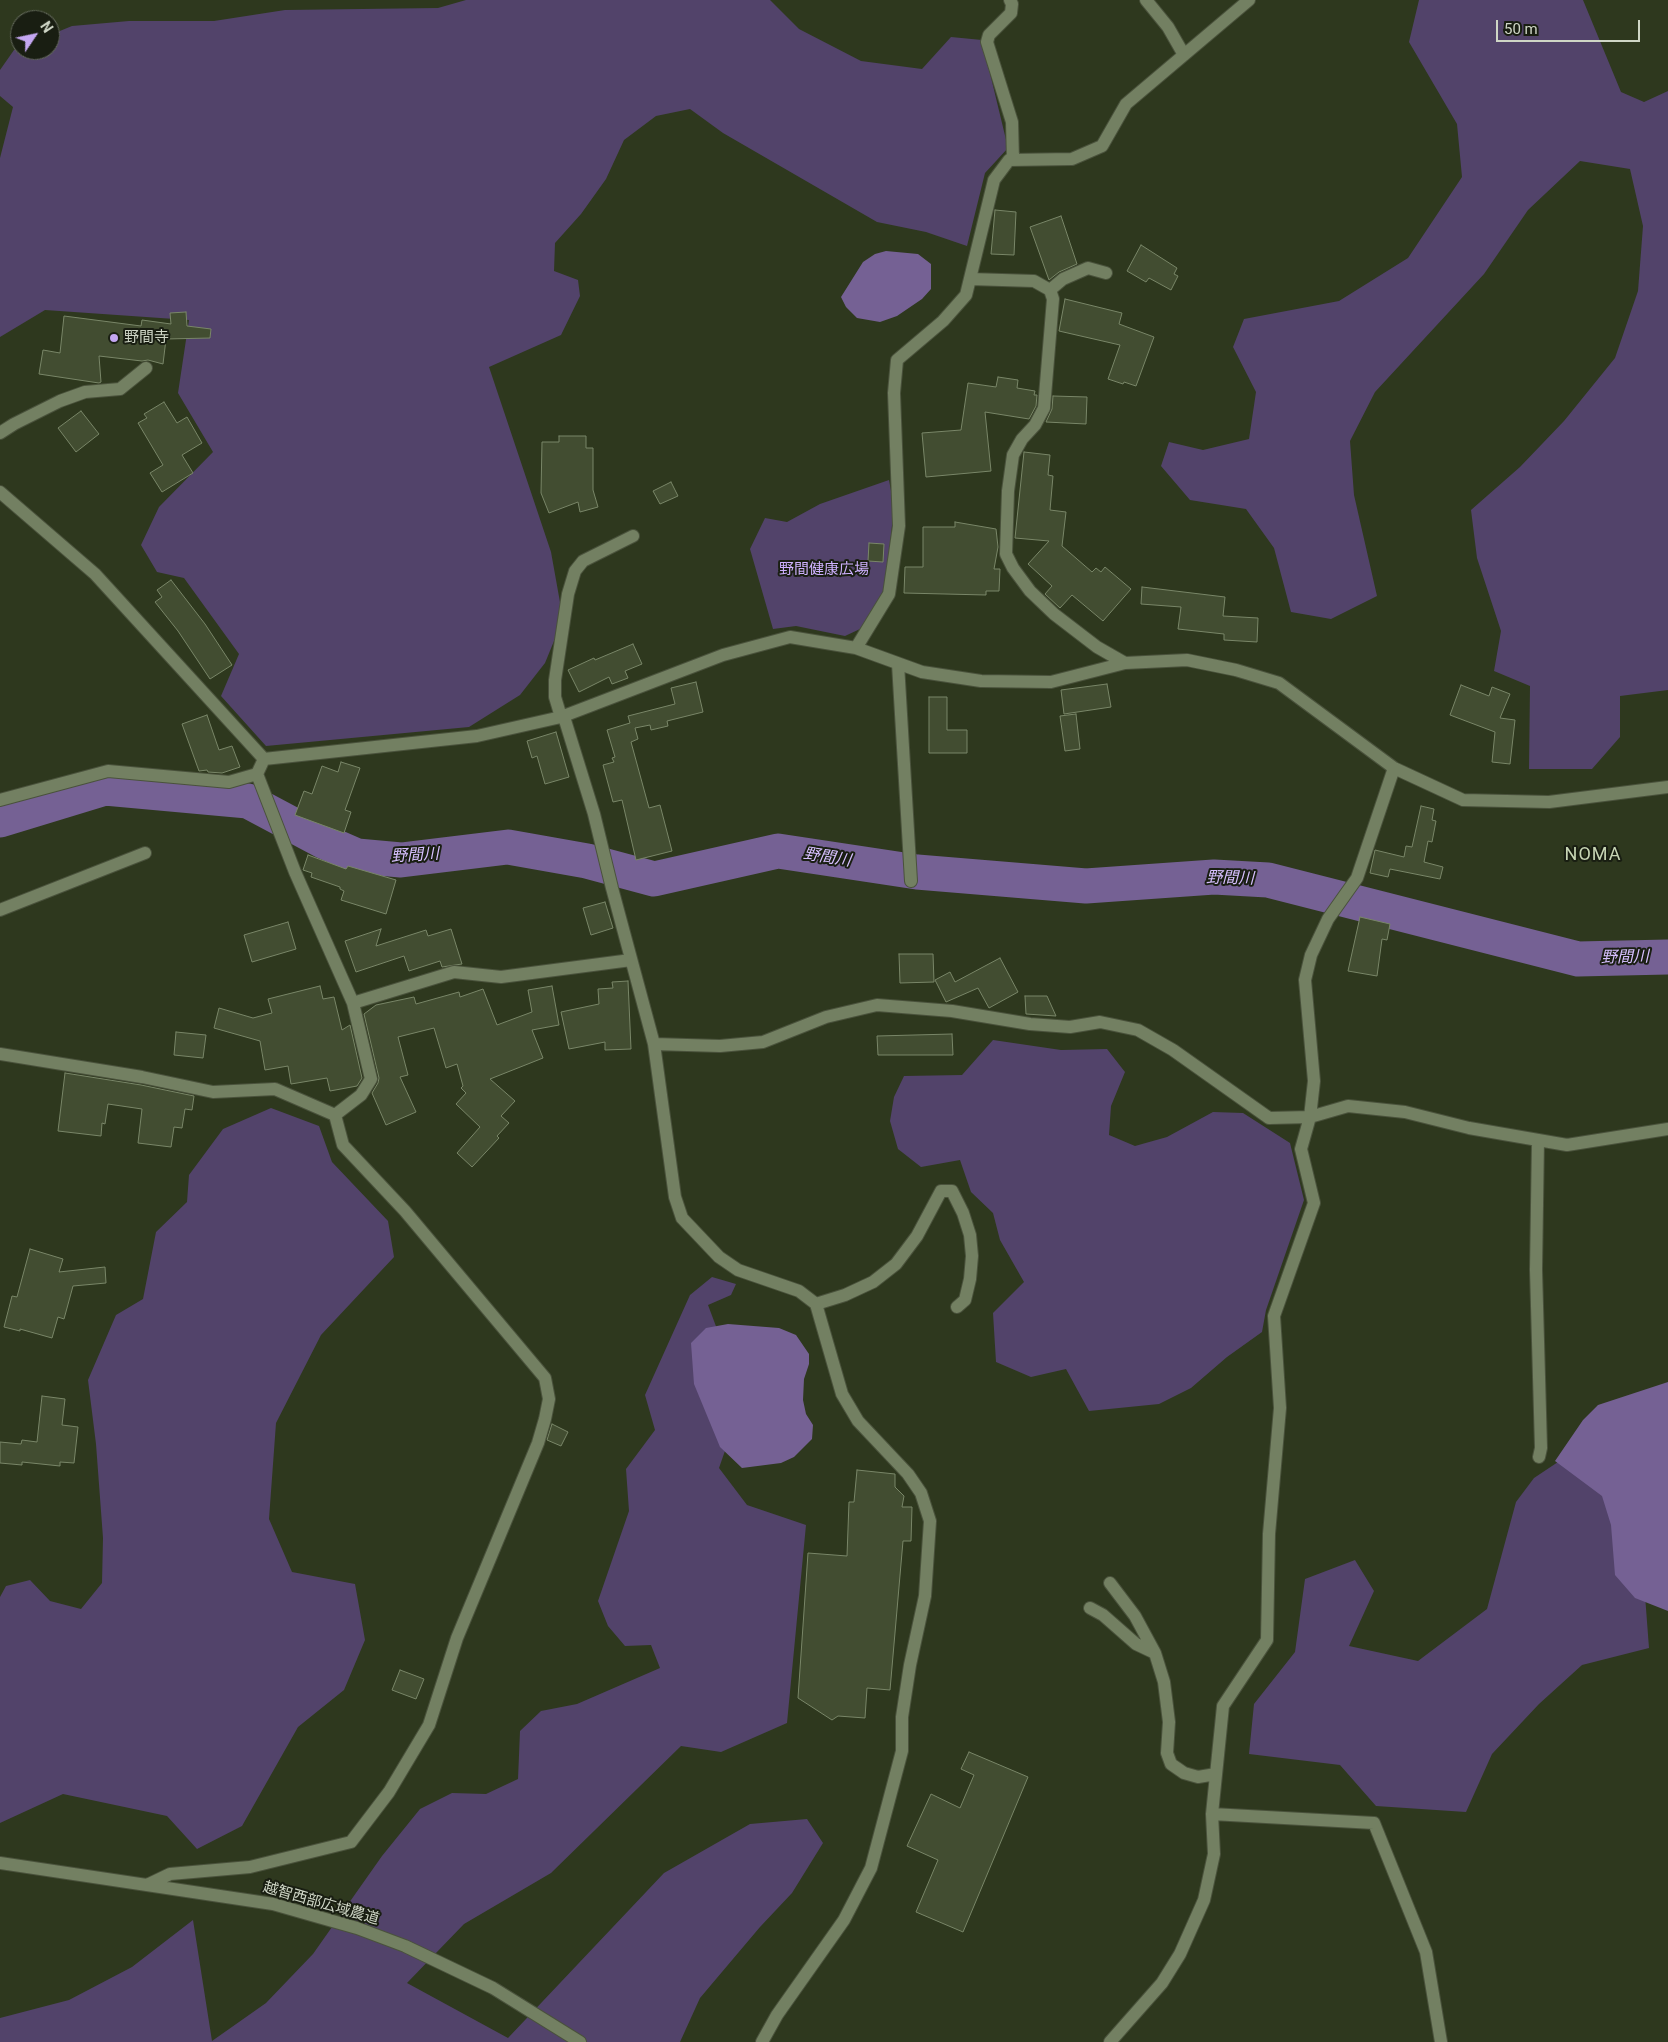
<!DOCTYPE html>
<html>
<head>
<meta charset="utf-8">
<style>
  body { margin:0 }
  #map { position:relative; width:1668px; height:2042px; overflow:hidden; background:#2e381e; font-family:Roboto,sans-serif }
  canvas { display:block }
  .north { position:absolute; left:10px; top:10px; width:50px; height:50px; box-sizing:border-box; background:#191e12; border:1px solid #62685a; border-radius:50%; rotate:56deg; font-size:14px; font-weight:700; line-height:20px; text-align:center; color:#cfd6c6 }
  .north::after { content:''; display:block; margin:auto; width:18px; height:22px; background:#c4a7f1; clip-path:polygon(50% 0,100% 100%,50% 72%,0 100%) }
  .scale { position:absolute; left:1496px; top:20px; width:144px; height:22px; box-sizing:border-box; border:2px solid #cfd6c6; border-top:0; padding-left:6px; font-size:15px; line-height:18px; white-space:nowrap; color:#cfd6c6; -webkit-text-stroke:4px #191e12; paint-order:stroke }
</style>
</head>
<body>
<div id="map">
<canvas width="1668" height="2042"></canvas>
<div class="north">N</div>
<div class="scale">50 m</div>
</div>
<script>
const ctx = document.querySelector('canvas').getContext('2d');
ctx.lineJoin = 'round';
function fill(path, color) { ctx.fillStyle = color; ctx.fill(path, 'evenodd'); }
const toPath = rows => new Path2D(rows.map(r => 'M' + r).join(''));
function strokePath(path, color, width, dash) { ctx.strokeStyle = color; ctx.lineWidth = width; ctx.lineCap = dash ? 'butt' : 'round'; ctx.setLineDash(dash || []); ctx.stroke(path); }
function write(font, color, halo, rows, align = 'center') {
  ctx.font = font + ' Roboto,"Noto Sans JP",sans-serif'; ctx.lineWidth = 4; ctx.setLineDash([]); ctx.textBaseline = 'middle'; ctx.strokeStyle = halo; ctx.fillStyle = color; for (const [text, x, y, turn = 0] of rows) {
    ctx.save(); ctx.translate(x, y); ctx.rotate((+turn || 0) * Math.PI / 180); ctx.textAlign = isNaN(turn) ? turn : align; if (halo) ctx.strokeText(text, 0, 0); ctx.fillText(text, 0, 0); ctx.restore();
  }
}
const green = toPath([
  [466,0,770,0,799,29,861,61,922,69,951,37,982,40,1008,148,985,173,967,246,926,232,877,222,723,133,690,109,656,116,624,140,606,179,581,214,555,243,554,271,578,280,580,296,561,335,489,367,551,552,563,619,545,663,520,695,469,727,266,746,221,696,239,654,184,578,157,572,141,545,159,507,213,452,178,393,189,320,45,310,0,337,0,158,13,107,0,96,0,70,14,50,20,48,20,50,50,50,50,35,72,26,129,21,214,21,285,10,438,8],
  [1419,0,1583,0,1621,92,1644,102,1668,91,1668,690,1620,696,1620,737,1592,769,1529,769,1530,686,1494,671,1501,631,1477,558,1471,510,1520,467,1564,421,1615,358,1638,291,1643,226,1630,169,1580,161,1528,210,1484,274,1375,392,1350,441,1354,495,1377,596,1331,619,1291,612,1274,548,1246,509,1190,500,1161,466,1169,442,1203,450,1249,439,1256,392,1233,347,1244,319,1339,301,1408,258,1462,177,1457,124,1409,42],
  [889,480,894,507,885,591,860,629,845,636,796,626,773,629,750,549,765,518,787,522,820,504],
  [993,1040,1061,1050,1107,1049,1125,1072,1111,1106,1109,1135,1135,1146,1167,1137,1213,1112,1243,1113,1290,1143,1304,1200,1266,1310,1262,1332,1227,1357,1191,1388,1159,1404,1089,1411,1066,1369,1031,1377,996,1362,993,1313,1024,1282,1000,1240,993,1213,971,1192,960,1160,921,1167,898,1149,890,1121,894,1097,904,1076,962,1075],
  [271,1108,319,1126,332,1162,388,1221,394,1257,321,1335,276,1423,269,1519,292,1572,355,1584,365,1640,344,1690,298,1727,242,1826,197,1849,167,1816,63,1794,0,1823,0,1597,6,1586,30,1580,50,1601,81,1609,102,1583,103,1538,96,1444,88,1380,116,1315,143,1299,156,1232,187,1202,189,1175,223,1129],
  [712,1277,736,1284,731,1295,708,1305,723,1345,734,1425,719,1468,747,1505,806,1525,787,1723,721,1752,681,1746,551,1873,464,1924,407,1983,508,2038,664,1873,750,1824,807,1819,823,1843,792,1893,760,1927,700,1998,680,2042,0,2042,0,2018,69,2000,132,1967,193,1920,212,2041,266,2003,313,1954,382,1856,420,1809,452,1793,486,1794,518,1779,520,1731,541,1711,577,1704,660,1668,651,1645,625,1646,608,1626,598,1601,629,1511,626,1469,655,1430,645,1395,690,1295],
  [1582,1446,1644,1582,1649,1648,1582,1665,1539,1704,1492,1754,1466,1812,1376,1806,1340,1765,1249,1754,1254,1704,1295,1652,1305,1579,1355,1560,1374,1591,1349,1646,1418,1661,1487,1609,1516,1502,1534,1478]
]);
const water = toPath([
  [886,251,918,254,931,264,931,289,922,299,897,316,880,322,857,318,846,307,841,297,863,262,875,254],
  [728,1324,779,1328,796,1335,809,1354,809,1364,804,1379,803,1400,806,1414,813,1425,812,1439,794,1457,781,1463,742,1468,720,1447,694,1384,691,1343,706,1328],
  [1668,1382,1668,1611,1635,1598,1615,1575,1611,1525,1602,1496,1555,1461,1583,1420,1598,1405]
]);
const river = toPath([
  [0,820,105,788,248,801,325,842,357,856,401,860,508,847,587,861,654,879,778,851,917,872,1086,886,1214,877,1268,880,1578,959,1668,957]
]);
const building = toPath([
  [995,210,1016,212,1014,255,991,254,995,210],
  [1061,216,1077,264,1059,272,1049,280,1030,227,1061,216],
  [1141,245,1177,268,1174,274,1178,276,1171,290,1149,278,1146,282,1127,271,1141,245],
  [1065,299,1122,313,1119,324,1154,337,1136,386,1124,382,1123,384,1108,379,1120,345,1059,331,1065,299],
  [186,312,187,326,211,329,210,338,166,339,163,364,148,360,142,361,99,356,101,382,99,383,39,374,43,350,60,353,64,316,141,326,142,320,171,324,170,313,186,312],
  [998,377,1018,380,1017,388,1035,391,1034,395,1037,395,1036,406,1029,419,985,412,991,471,926,477,922,433,961,430,968,383,996,387,998,377],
  [1053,396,1087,397,1086,424,1046,422,1052,409,1053,396],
  [164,402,177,423,187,417,202,443,182,455,193,473,162,492,150,473,163,465,138,423,147,418,144,414,164,402],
  [81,411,99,434,76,452,58,428,81,411],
  [559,436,586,436,586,448,593,448,593,490,598,507,580,512,578,502,549,513,541,493,542,442,559,442,559,436],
  [1024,452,1050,455,1048,475,1053,476,1050,510,1066,512,1062,546,1092,572,1096,568,1101,572,1105,567,1131,589,1103,621,1072,595,1060,608,1045,594,1052,586,1028,564,1049,541,1015,538,1024,452],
  [671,482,678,496,660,504,653,491,671,482],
  [955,522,996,529,998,547,994,569,1000,569,999,591,986,591,986,595,904,593,905,567,923,567,923,527,955,527,955,522],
  [869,543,884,544,883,562,868,561,869,543],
  [171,580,205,624,232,665,210,679,178,631,155,602,162,597,157,590,171,580],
  [1142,587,1225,597,1223,616,1258,618,1257,642,1224,640,1224,634,1178,629,1181,607,1141,604,1142,587],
  [633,644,642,664,625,671,628,678,612,684,609,677,579,692,568,670,594,658,595,660,633,644],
  [696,682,703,712,667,721,668,726,651,730,650,725,635,728,638,739,631,742,649,808,660,805,672,851,636,860,622,800,613,802,603,765,614,762,612,758,615,757,607,730,630,723,628,716,675,704,671,688,696,682],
  [1107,684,1111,707,1064,714,1061,690,1107,684],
  [1461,685,1489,696,1492,687,1510,694,1500,718,1515,720,1510,764,1492,762,1495,732,1450,715,1461,685],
  [929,697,947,697,947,730,967,730,967,753,929,753,929,697],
  [1076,714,1080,749,1065,751,1060,716,1076,714],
  [207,715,219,750,232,746,240,767,222,773,208,772,207,770,199,771,182,724,207,715],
  [556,732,569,777,545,784,537,756,532,758,527,741,556,732],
  [341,762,360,768,345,810,351,812,344,833,295,815,304,791,312,794,322,766,338,772,341,762],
  [1421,806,1434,809,1432,820,1436,821,1432,842,1428,841,1424,862,1443,867,1440,879,1390,869,1388,877,1370,873,1375,850,1404,857,1406,846,1412,847,1421,806],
  [308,855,346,869,348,866,396,880,386,914,341,900,344,891,340,889,340,887,311,877,312,873,303,870,308,855],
  [605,902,613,928,591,935,583,908,605,902],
  [1360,917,1390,924,1387,940,1382,939,1377,976,1348,971,1360,917],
  [288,922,296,949,252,962,244,935,288,922],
  [381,929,376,946,426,930,428,936,451,929,462,964,442,967,440,961,409,971,404,956,356,972,345,941,381,929],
  [899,954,933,954,934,982,900,983,899,954],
  [1000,958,1018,992,989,1008,978,988,946,1002,935,980,950,972,955,982,1000,958],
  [628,981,631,1049,605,1050,605,1042,569,1049,561,1012,599,1004,598,989,613,988,612,982,628,981],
  [320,986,323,999,334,997,342,1030,350,1025,362,1078,357,1086,330,1091,327,1078,291,1084,288,1066,265,1070,260,1041,214,1028,219,1008,253,1018,272,1013,268,999,320,986],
  [552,986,559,1025,532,1030,543,1058,490,1079,515,1101,501,1116,509,1123,497,1136,499,1138,472,1167,457,1153,480,1127,456,1104,466,1093,461,1088,463,1086,457,1064,446,1068,434,1028,398,1037,408,1075,400,1077,416,1112,386,1125,372,1093,378,1083,379,1078,364,1014,376,1005,414,997,416,1004,459,992,460,997,483,989,497,1025,532,1012,528,990,552,986],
  [1025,996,1047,996,1056,1016,1026,1014,1025,996],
  [176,1032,206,1035,203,1058,174,1055,176,1032],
  [952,1034,953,1055,878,1055,877,1036,952,1034],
  [65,1073,141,1085,194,1096,192,1110,185,1109,182,1128,174,1127,171,1147,138,1143,142,1109,108,1104,105,1124,102,1123,101,1136,58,1131,65,1073],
  [30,1249,63,1259,59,1272,105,1267,106,1283,73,1286,64,1319,58,1317,52,1338,20,1329,20,1331,4,1327,12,1296,17,1297,30,1249],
  [42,1396,65,1399,62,1425,78,1427,74,1463,60,1462,60,1466,22,1462,22,1465,0,1463,0,1442,21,1444,22,1440,37,1442,42,1396],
  [552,1424,568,1432,561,1446,547,1440,552,1424],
  [857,1470,895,1474,895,1487,904,1496,902,1507,912,1507,911,1541,903,1541,890,1690,867,1688,865,1718,838,1716,832,1720,798,1698,808,1553,847,1556,849,1502,854,1502,857,1470],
  [400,1670,424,1679,416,1699,392,1690,400,1670],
  [969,1752,1028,1777,963,1932,916,1912,938,1860,907,1846,931,1794,960,1808,974,1775,961,1769,969,1752]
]);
const minor = toPath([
  [1010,0,1012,4,1011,13,989,35,987,42,1012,122,1013,160],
  [1146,0,1168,27,1184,55],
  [970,279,1034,281,1050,290,1053,299,1044,408,1035,425,1022,439,1013,455,1008,491,1006,554,1013,568,1030,591,1054,614,1097,647,1125,663],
  [1050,290,1063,279,1088,268,1106,273],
  [0,433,14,424,60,401,85,392,120,389,146,368],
  [0,492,95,574,264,759],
  [856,648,889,594,899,526,894,393,897,360,943,321,966,295,994,180,1009,160,1072,159,1102,146,1126,104,1249,0],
  [898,664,911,881],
  [561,717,555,697,555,680,568,594,575,571,583,561,633,536],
  [564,717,594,814,612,888,654,1044,675,1197,682,1218,719,1257,738,1270,799,1291,816,1304,842,1394,858,1421,908,1474,921,1493,930,1521,925,1596,910,1665,902,1717,902,1751,871,1868,844,1920,777,2015,762,2042],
  [264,759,477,736,561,717,723,655,790,637,856,648,922,672,981,681,1051,682,1125,663,1187,660,1236,670,1279,683,1394,768,1463,800,1549,802,1668,787],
  [264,759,257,774,295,872,353,1003,371,1079,361,1095,335,1115],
  [1394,768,1357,878,1328,919,1311,955,1305,980,1314,1081,1310,1117,1301,1149,1314,1203,1274,1316,1280,1408,1269,1534,1267,1640,1223,1706,1212,1814,1374,1823,1426,1952,1441,2042],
  [0,800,108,771,229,782,257,774],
  [0,910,145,853],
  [353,1003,454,972,501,977,631,960],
  [654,1044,720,1046,763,1042,826,1017,877,1005,952,1011,1030,1024,1070,1027,1100,1022,1138,1030,1173,1050,1269,1118,1310,1117,1348,1106,1405,1112,1469,1128,1567,1145,1668,1129],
  [0,1054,142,1077,213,1092,275,1089,335,1115],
  [1538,1140,1536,1270,1541,1448,1539,1457],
  [816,1304,845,1295,873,1282,896,1264,917,1236,941,1191,952,1191,963,1213,970,1235,972,1256,970,1279,965,1300,957,1307],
  [1110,1583,1135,1616,1155,1653],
  [1090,1608,1103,1615,1136,1644,1155,1653,1164,1682,1169,1722,1167,1753,1171,1764,1184,1773,1198,1777,1216,1774],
  [0,1863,273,1904,357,1928,405,1946,493,1988,580,2042],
  [147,1885,170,1874,250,1867,351,1842,389,1792,429,1725,457,1638,538,1443,545,1419,549,1399,545,1378,405,1211,343,1145,335,1115],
  [1110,2042,1162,1983,1180,1954,1204,1900,1214,1854,1212,1814]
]);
const markers = [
  [114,338,5,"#c4a7f1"]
];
const poiNames = [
  ["野間寺",124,338]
];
const parkNames = [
  ["野間健康広場",824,570]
];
const streetNames = [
  ["越智西部広域農道",321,1904,16]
];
const waterNames = [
  ["野間川",415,856,-3],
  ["野間川",827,858,9],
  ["野間川",1230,879,1],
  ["野間川",1625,958,-1]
];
const quarterNames = [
  ["NOMA",1593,855]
];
fill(green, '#52436a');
fill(water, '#756194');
strokePath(river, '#756194', 35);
fill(building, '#424d31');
strokePath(building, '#798668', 1);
strokePath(minor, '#4a523c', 14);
strokePath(minor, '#738062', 12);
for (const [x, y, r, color] of markers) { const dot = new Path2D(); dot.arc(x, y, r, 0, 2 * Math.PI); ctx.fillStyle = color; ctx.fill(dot); strokePath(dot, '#191e12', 2); }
write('15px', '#cfd6c6', '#191e12', poiNames, 'left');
write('15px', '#cdb0fd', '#191e12', parkNames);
write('15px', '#cfd6c6', '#191e12', streetNames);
write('italic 16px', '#d7c0ff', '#191e12', waterNames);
ctx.letterSpacing = '1px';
write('18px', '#c7d5b4', '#191e12', quarterNames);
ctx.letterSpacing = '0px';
</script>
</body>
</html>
